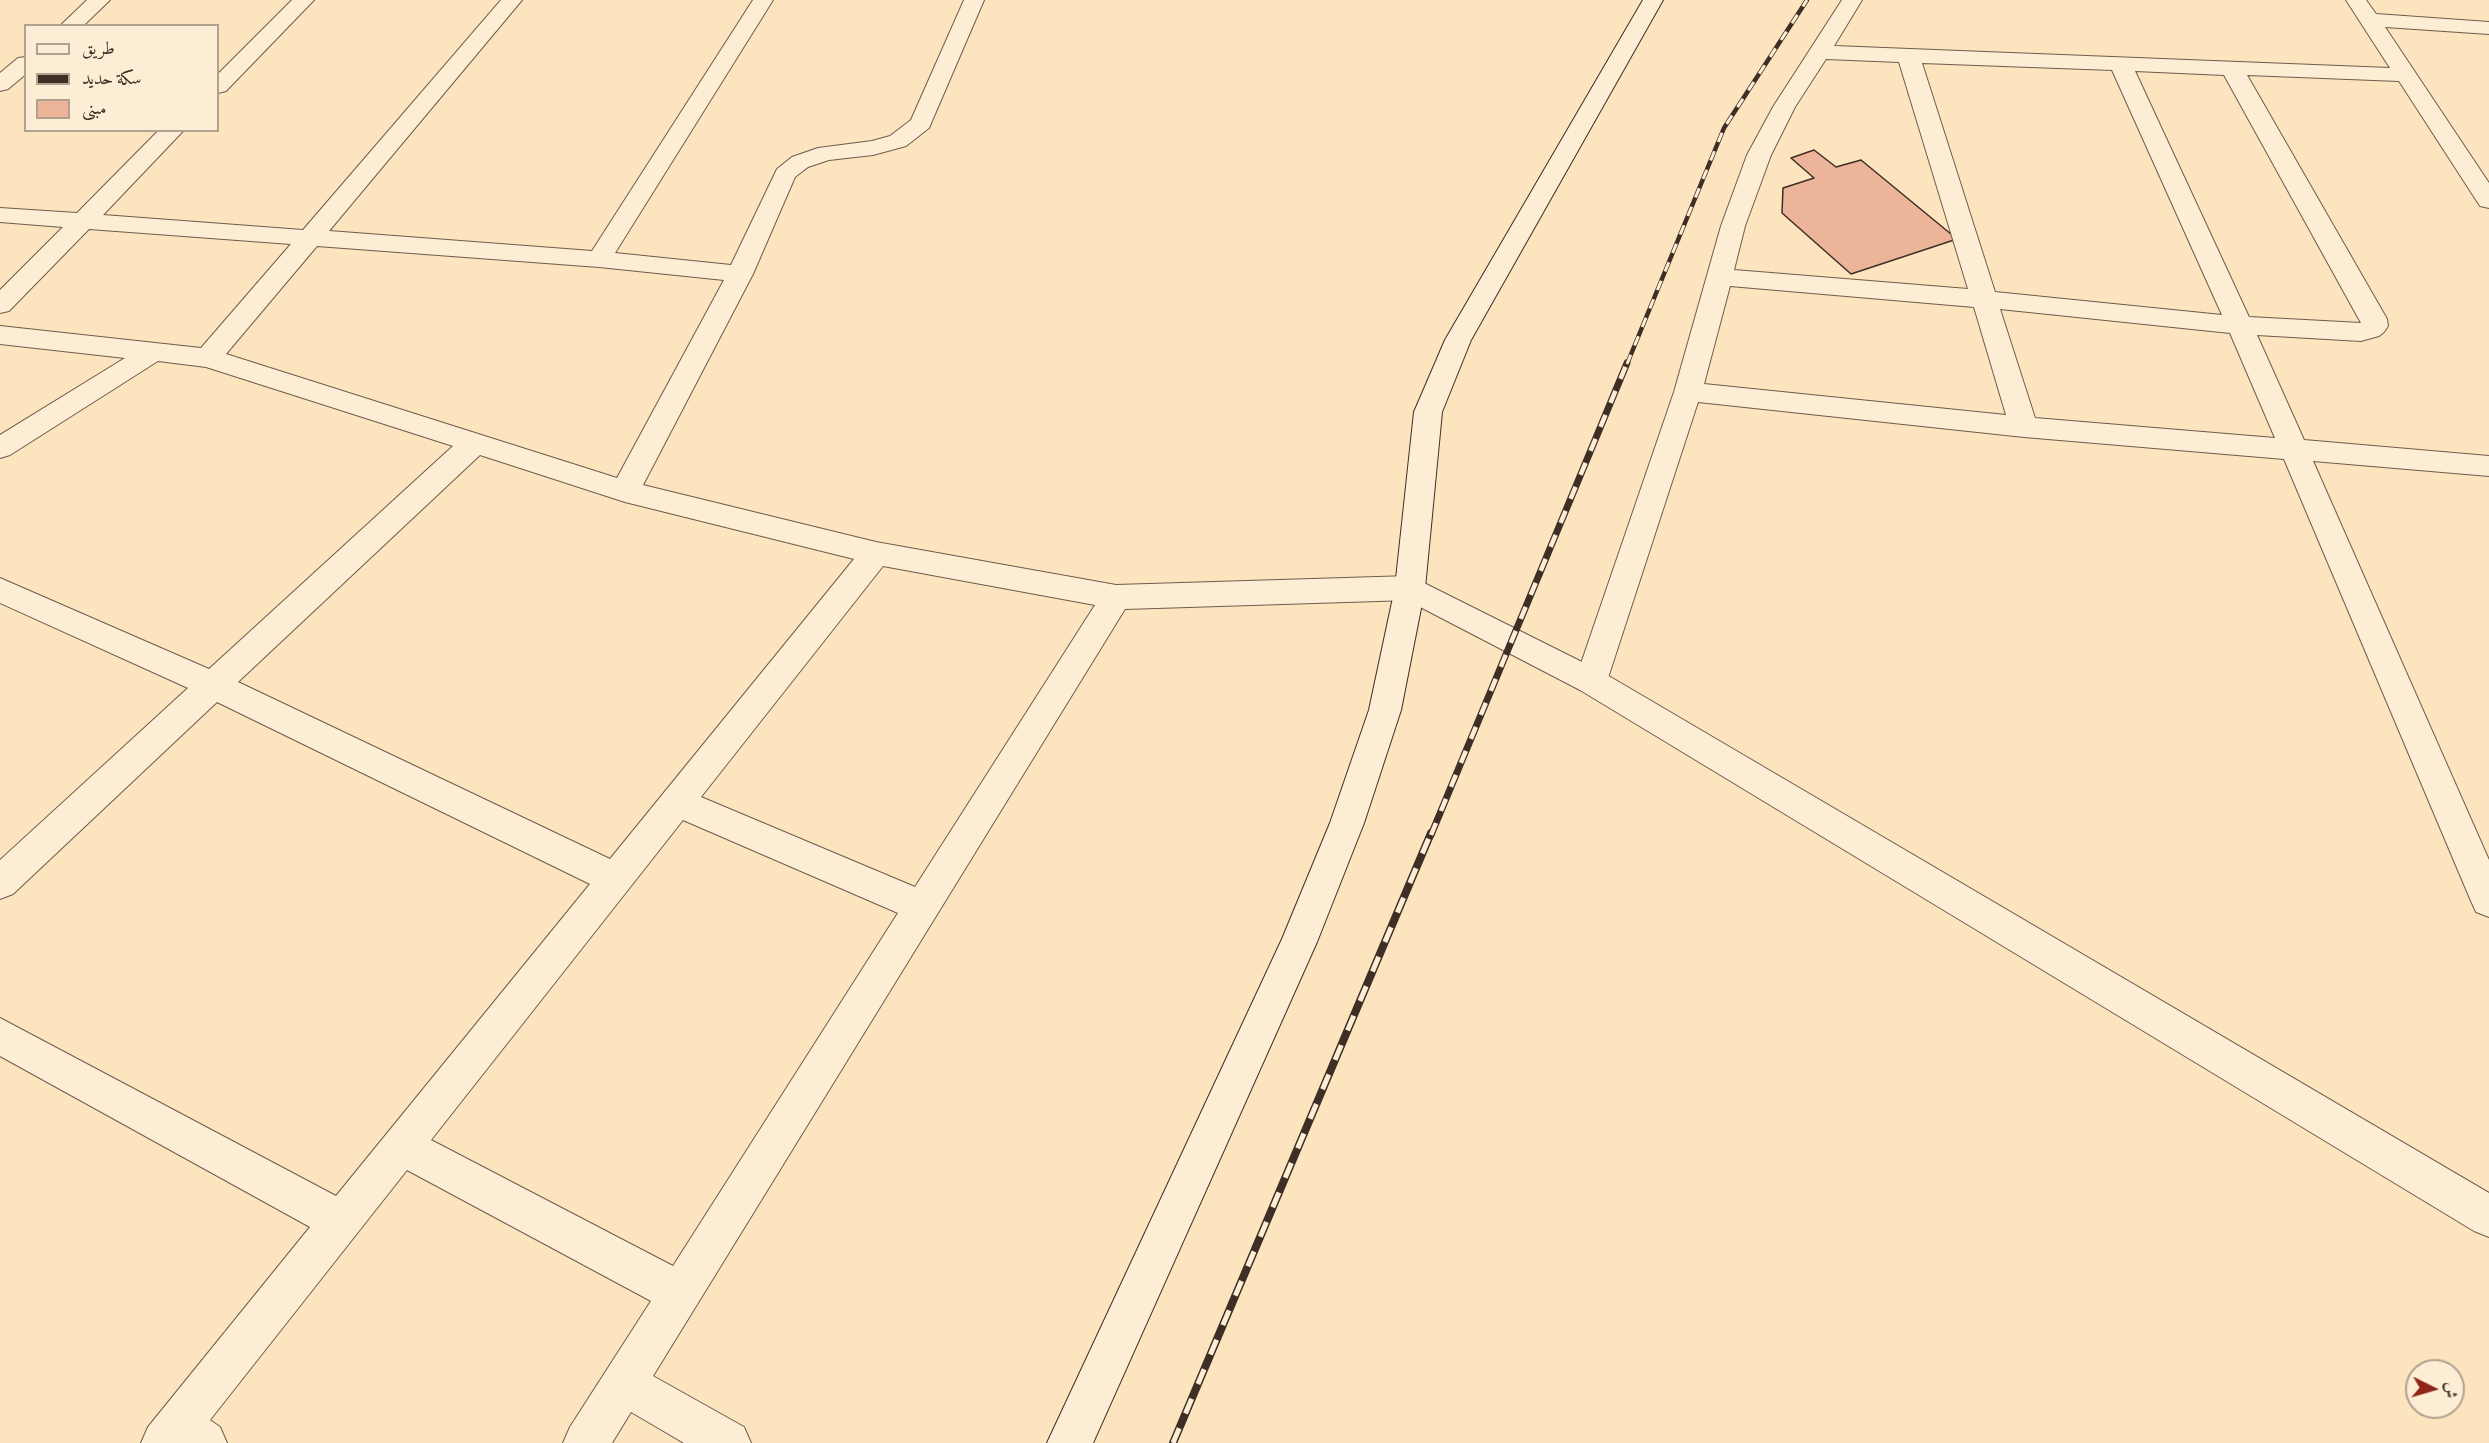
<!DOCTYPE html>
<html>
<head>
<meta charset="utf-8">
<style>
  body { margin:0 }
  #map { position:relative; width:2489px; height:1443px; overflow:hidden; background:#fce4bf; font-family:"Libre Bodoni",Amiri,serif }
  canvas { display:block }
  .legend { position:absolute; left:24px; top:24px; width:195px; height:108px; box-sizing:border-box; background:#fdedd5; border:2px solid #b1a18f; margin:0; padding:8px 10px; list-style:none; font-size:18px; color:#3e2e25 }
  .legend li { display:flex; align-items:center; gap:12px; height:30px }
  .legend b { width:30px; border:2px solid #b1a18f }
  .north { position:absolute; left:2405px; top:1359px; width:60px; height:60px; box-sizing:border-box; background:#fdedd5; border:2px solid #b1a18f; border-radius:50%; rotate:95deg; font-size:16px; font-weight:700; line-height:24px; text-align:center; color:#3e2e25 }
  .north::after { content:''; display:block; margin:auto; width:21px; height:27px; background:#8f2418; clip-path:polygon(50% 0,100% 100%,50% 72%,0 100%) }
</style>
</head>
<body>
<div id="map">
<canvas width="2489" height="1443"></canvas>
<ul class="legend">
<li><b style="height:8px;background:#fdedd5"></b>طريق</li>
<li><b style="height:8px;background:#3e2e25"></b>سكة حديد</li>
<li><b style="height:16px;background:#ecb499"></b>مبنى</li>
</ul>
<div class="north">ش</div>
</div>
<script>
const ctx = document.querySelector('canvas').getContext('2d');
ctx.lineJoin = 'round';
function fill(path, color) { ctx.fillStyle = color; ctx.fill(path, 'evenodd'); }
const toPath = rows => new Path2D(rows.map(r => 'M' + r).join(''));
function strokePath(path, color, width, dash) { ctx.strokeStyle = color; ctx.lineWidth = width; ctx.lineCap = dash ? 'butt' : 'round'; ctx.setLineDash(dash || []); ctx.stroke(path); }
const building = toPath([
  [1814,150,1836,167,1861,160,1957,239,1851,274,1782,213,1783,188,1814,178,1791,158,1814,150]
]);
const minor = toPath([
  [87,0,110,0,83,26,60,26,87,0],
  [292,0,314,0,226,91,218,93,218,74,292,0],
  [501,0,522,0,329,231,592,251,753,0,773,0,615,253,731,265,777,169,792,157,818,148,872,141,890,136,911,120,964,0,984,0,929,128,906,146,873,155,829,160,808,167,795,177,753,274,643,485,876,542,1116,585,1410,576,1421,580,1425,588,1421,596,1410,600,1125,609,653,1376,744,1427,751,1443,684,1443,631,1412,612,1443,563,1443,570,1427,651,1301,407,1170,210,1420,220,1427,227,1443,141,1443,148,1427,310,1227,0,1056,0,1018,336,1196,590,884,217,702,13,894,0,899,0,860,188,688,0,603,0,578,209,669,453,446,206,367,158,361,10,455,0,458,0,435,125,358,0,344,0,326,201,348,291,244,89,229,9,311,0,313,0,290,63,227,0,222,0,208,77,213,159,130,184,130,103,215,303,230,501,0],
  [317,246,599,267,724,280,617,478,226,354,317,246],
  [480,455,625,502,854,559,610,859,238,682,480,455],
  [883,566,1095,605,915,887,701,797,883,566],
  [683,820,898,913,673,1266,431,1140,683,820],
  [1842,0,1862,0,1834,46,2390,68,2346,0,2366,0,2376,14,2489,22,2489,34,2385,27,2489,183,2489,208,2480,206,2399,81,2247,75,2387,319,2388,326,2384,332,2379,336,2361,341,2257,335,2304,440,2489,456,2489,476,2313,461,2489,860,2489,917,2476,912,2471,901,2284,459,2024,437,1698,402,1607,681,1602,690,1591,694,1580,690,1575,681,1674,392,1721,226,1747,155,1773,107,1842,0],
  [1826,59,1899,62,1968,289,1734,270,1745,226,1771,155,1795,107,1826,59],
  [1922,63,2112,70,2222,315,1995,292,1922,63],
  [2135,71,2224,75,2361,323,2249,317,2135,71],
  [1730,286,1974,307,2006,415,1704,384,1730,286],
  [2000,309,2230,333,2275,438,2035,418,2000,309],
  [26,57,26,74,8,89,0,91,0,73,18,58,26,57]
]);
const tertiary = toPath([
  [1410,576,1602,672,2489,1193,2489,1237,2474,1231,1580,690,1399,596,1395,588,1399,580,1410,576]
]);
const secondary = toPath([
  [1643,0,1663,0,1471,340,1442,412,1425,588,1401,710,1364,823,1317,942,1093,1443,1047,1443,1282,939,1330,823,1369,710,1395,588,1414,412,1445,340,1643,0]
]);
const railFar2 = toPath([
  [1627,364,1724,128,1807,0]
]);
const railFar1 = toPath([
  [1431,835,1627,363]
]);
const rail = toPath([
  [1173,1443,1431,833]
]);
fill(building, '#ecb499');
strokePath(building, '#3e2e25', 1.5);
strokePath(minor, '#6e5c4c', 2);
strokePath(tertiary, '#6e5c4c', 2);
strokePath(secondary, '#3e2e25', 2);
fill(minor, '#fdedd5');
fill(tertiary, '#fdedd5');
fill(secondary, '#fdedd5');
strokePath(railFar2, '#3e2e25', 4.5);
strokePath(railFar1, '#3e2e25', 7);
strokePath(rail, '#3e2e25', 8);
strokePath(railFar2, '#fdedd5', 3, [10]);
strokePath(railFar1, '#fdedd5', 4.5, [13]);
strokePath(rail, '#fdedd5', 5, [16]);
</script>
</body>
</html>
